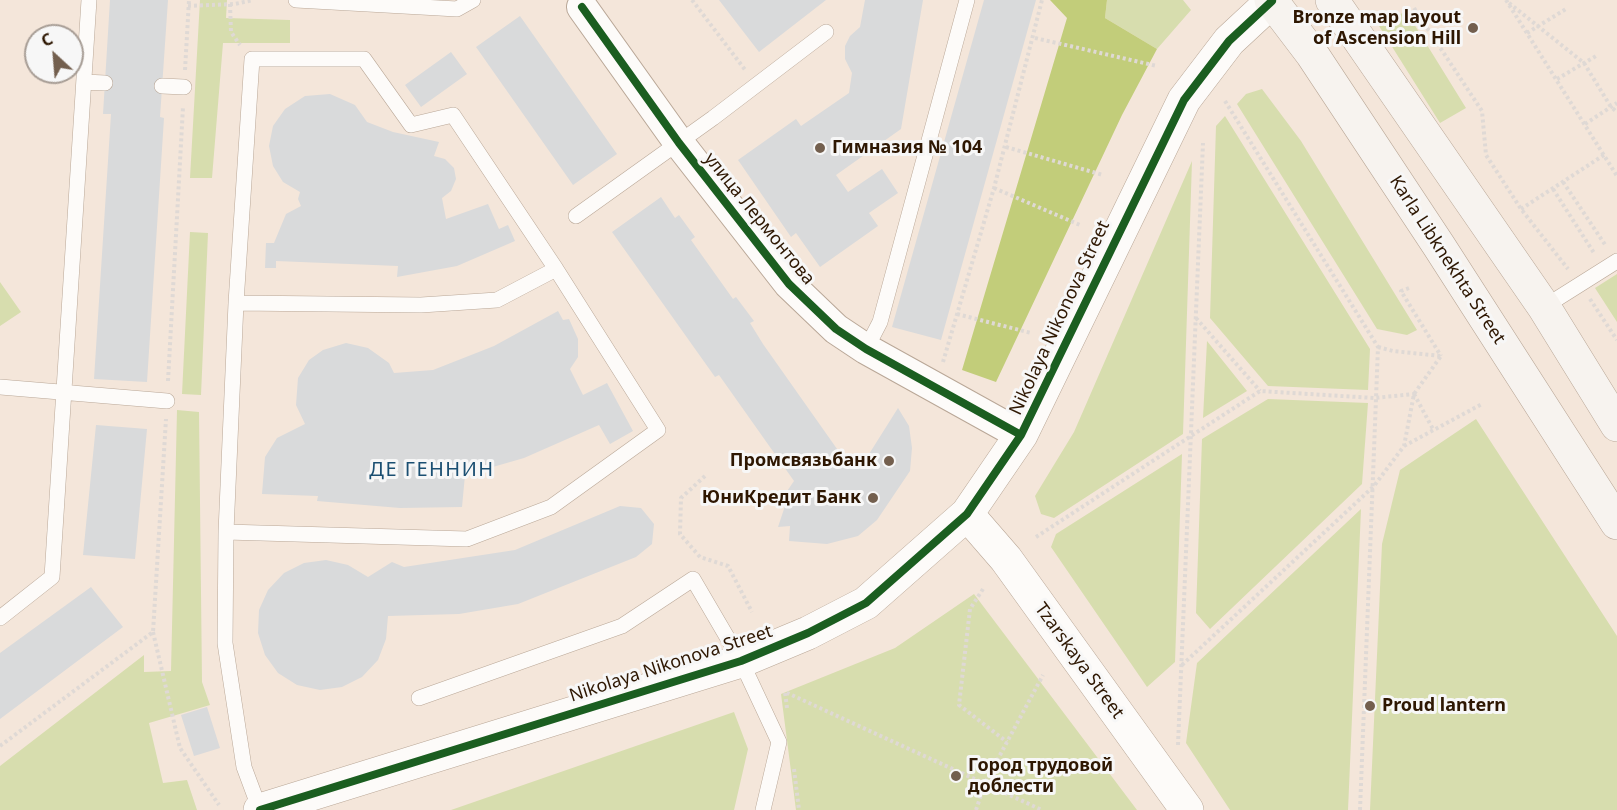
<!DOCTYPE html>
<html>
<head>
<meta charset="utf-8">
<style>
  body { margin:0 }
  #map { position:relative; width:1617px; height:810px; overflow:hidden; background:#f4e6da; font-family:"Noto Sans",sans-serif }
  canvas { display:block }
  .north { position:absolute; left:24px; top:24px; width:60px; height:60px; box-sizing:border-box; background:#f7f7f7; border:2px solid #a79d95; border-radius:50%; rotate:334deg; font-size:16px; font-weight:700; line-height:24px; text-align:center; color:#2e1702 }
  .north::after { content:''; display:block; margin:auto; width:21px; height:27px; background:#735f4e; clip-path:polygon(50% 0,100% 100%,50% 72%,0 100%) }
</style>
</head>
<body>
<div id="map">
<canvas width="1617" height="810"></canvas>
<div class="north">С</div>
</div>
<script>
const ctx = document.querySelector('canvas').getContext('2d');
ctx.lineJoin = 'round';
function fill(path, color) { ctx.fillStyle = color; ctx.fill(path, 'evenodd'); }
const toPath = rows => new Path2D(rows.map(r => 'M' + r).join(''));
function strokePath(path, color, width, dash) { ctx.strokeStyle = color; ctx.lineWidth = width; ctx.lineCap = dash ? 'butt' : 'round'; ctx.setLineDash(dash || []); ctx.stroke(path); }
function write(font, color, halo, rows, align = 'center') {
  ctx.font = font + ' "Noto Sans",sans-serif'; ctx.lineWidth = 6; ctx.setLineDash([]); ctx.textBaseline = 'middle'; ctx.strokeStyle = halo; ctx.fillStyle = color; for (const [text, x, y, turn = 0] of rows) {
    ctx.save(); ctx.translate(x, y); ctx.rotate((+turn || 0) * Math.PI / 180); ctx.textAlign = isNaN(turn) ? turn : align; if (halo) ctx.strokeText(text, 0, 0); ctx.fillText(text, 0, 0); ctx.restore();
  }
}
const green = toPath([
  [200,0,227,0,226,18,290,20,290,43,223,43,212,178,190,178],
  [1107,0,1183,0,1191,10,1157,49,1105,18],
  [1406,11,1466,108,1440,123,1379,26],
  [1262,89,1301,141,1417,330,1407,335,1377,329,1237,104,1246,94],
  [1225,116,1370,349,1368,390,1268,386,1210,318,1216,126],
  [1192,161,1183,434,1054,518,1041,514,1035,496,1074,432],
  [190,232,208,233,201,395,182,394],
  [1617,274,1617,322,1595,288],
  [0,282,21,312,0,326],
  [1207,341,1247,391,1203,418],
  [1268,399,1368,403,1362,484,1210,629,1196,613,1202,439],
  [177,410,199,412,202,682,210,705,149,723,163,783,187,780,197,810,0,810,0,766,144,655,144,672,171,671],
  [1476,419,1617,636,1617,810,1370,810,1382,544,1400,470],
  [1182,454,1175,662,1147,687,1051,547,1056,534],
  [1361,509,1348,810,1230,810,1186,743,1197,663],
  [974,594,1137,810,796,810,781,694,895,648],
  [734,712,748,749,734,810,451,810]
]);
const forest = toPath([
  [1050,0,1107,0,1105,18,1157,49,1122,115,996,382,962,370,1067,18]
]);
const building = toPath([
  [110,0,168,0,160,117,164,118,147,382,94,379,111,114,103,114],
  [719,0,826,0,759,52],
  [865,0,923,0,901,129,836,175,848,192,882,169,898,193,869,213,878,226,820,267,796,233,791,237,738,160,796,119,801,126,849,93,852,73,845,59,845,46,850,36,860,27],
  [984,0,1036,0,941,340,892,327],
  [520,16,617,154,573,185,476,47],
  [451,52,467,74,421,107,405,85],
  [330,94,355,105,367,122,393,132,439,142,434,156,445,159,454,168,456,179,451,191,442,198,446,219,488,204,499,229,508,225,515,241,457,266,397,277,398,266,276,261,276,268,265,268,266,243,274,243,286,214,301,206,298,199,300,192,283,182,273,166,269,146,273,126,285,109,305,96],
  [661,197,675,218,679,215,695,237,691,240,733,299,736,297,754,321,750,323,763,344,842,456,834,462,864,462,898,408,909,426,912,448,910,471,877,520,858,536,827,544,789,541,790,526,778,527,785,506,779,503,794,481,719,375,715,377,612,232],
  [558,311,563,320,569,319,578,339,578,357,570,369,583,395,607,383,633,431,610,444,599,425,524,458,465,475,462,507,400,508,317,501,318,496,262,494,265,457,277,438,305,424,296,405,298,378,309,360,323,350,346,343,368,348,389,363,394,373,433,370,494,346],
  [96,425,147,429,135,559,83,555],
  [620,506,641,508,654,524,652,544,636,557,518,604,459,614,388,616,386,639,378,660,362,677,342,687,320,690,297,685,278,673,265,655,258,633,259,610,268,590,284,573,304,563,326,560,348,565,368,577,392,562,404,567,515,550],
  [91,587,123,627,0,719,0,653],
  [207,707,220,748,194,756,181,715]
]);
const path = toPath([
  [692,0,746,71],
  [1506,0,1617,176],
  [1509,3,1584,63,1611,107,1617,112],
  [230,4,231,32,240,45],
  [188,6,235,4,253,0],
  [1414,8,1482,111,1486,155,1521,209,1568,269],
  [1527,33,1566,9],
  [1035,38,1157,66],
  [185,70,189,0],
  [1557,79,1596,56],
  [1225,101,1378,347,1360,810],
  [1585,124,1617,103],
  [1006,147,1103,175],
  [1563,182,1606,246],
  [994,188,1080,225],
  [1553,189,1594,253],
  [1521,209,1604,155],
  [1409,288,1401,291,1441,356],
  [1590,299,1617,340],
  [957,314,1031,333],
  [1196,318,1260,391],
  [1378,347,1393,351,1441,356],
  [943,362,994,188,1042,0],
  [168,381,183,107],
  [1414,394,1434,431],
  [1404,446,1482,404],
  [705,476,681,498,680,534,700,557,728,566,752,612],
  [1036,537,1260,391,1374,398,1414,394],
  [983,589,970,609,959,705,1007,742],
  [153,632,180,748,219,805],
  [1182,665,1374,486,1404,446,1414,394,1441,356],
  [787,708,785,692,1042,810],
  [1178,745,1203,143],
  [0,746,153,632,166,419],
  [794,769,799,810],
  [976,810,985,783,1043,675]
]);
const service = toPath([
  [296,0,457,9,473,0],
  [84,82,105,83],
  [162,86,184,87],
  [576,216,713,118,826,32],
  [236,303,421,305,497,300,556,269],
  [1544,307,1617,261],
  [866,349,880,322,967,0],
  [0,387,167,401],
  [226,532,467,539,551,507,658,430,556,269,453,115,411,125,364,59,252,59,236,303,226,532,225,643,244,767,260,810],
  [0,618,52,577,89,0],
  [419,698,622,626,693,579,741,661,779,742,763,810]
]);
const minor = toPath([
  [582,7,679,143,789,284,836,329,866,349,1021,435]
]);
const tertiary = toPath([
  [967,514,1006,559,1187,810],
  [260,810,741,661,808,633,866,603,967,514,1021,435,1184,100,1229,41,1272,1]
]);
const secondary = toPath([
  [1271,0,1312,54,1439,246,1617,523],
  [1332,0,1544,307,1617,425]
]);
const cycleway = toPath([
  [582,7,679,143,789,284,836,329,866,349,1021,435],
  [260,810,741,661,808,633,866,603,967,514,1021,435,1184,100,1229,41,1272,1]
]);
const markers = [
  [1473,28,6,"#735f4e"],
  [820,148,6,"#735f4e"],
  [889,461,6,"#735f4e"],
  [873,498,6,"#735f4e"],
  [1370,706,6,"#735f4e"],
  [956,776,6,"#735f4e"]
];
const poiNames = [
  ["Bronze map layout",1461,18],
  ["of Ascension Hill",1461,39],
  ["Гимназия № 104",832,148,"left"],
  ["Промсвязьбанк",877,461],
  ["ЮниКредит Банк",861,498],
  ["Proud lantern",1382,706,"left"],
  ["Город трудовой",968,766,"left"],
  ["доблести",968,787,"left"]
];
const streetNames = [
  ["улица Лермонтова",759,219,51],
  ["Karla Libknekhta Street",1447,260,57],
  ["Nikolaya Nikonova Street",1060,318,-65],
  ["Tzarskaya Street",1079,661,54],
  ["Nikolaya Nikonova Street",671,664,-18]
];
const neighbourhoodNames = [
  ["ДЕ ГЕННИН",432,470]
];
fill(green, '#d7ddae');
fill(forest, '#c2cd7a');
fill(building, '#d9dadb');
strokePath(service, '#b9a797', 16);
strokePath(minor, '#b9a797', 32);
strokePath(tertiary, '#b9a797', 34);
strokePath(secondary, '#b9a797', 34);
strokePath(path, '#dfd9d5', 4, [3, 3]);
strokePath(service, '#fdfbf9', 15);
strokePath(minor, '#fdfbf9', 30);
strokePath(tertiary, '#fdfbf9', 33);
strokePath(secondary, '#f7f3ef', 33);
strokePath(cycleway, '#1b5e20', 8);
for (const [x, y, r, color] of markers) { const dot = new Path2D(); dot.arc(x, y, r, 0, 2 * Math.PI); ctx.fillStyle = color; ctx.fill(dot); strokePath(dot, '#f7f7f7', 2); }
write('bold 18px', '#2e1702', '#f7f7f7', poiNames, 'right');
write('18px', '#2e1702', '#f7f7f7', streetNames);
ctx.letterSpacing = '1.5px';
write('20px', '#1b4f72', '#f7f7f7', neighbourhoodNames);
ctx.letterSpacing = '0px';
</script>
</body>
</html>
